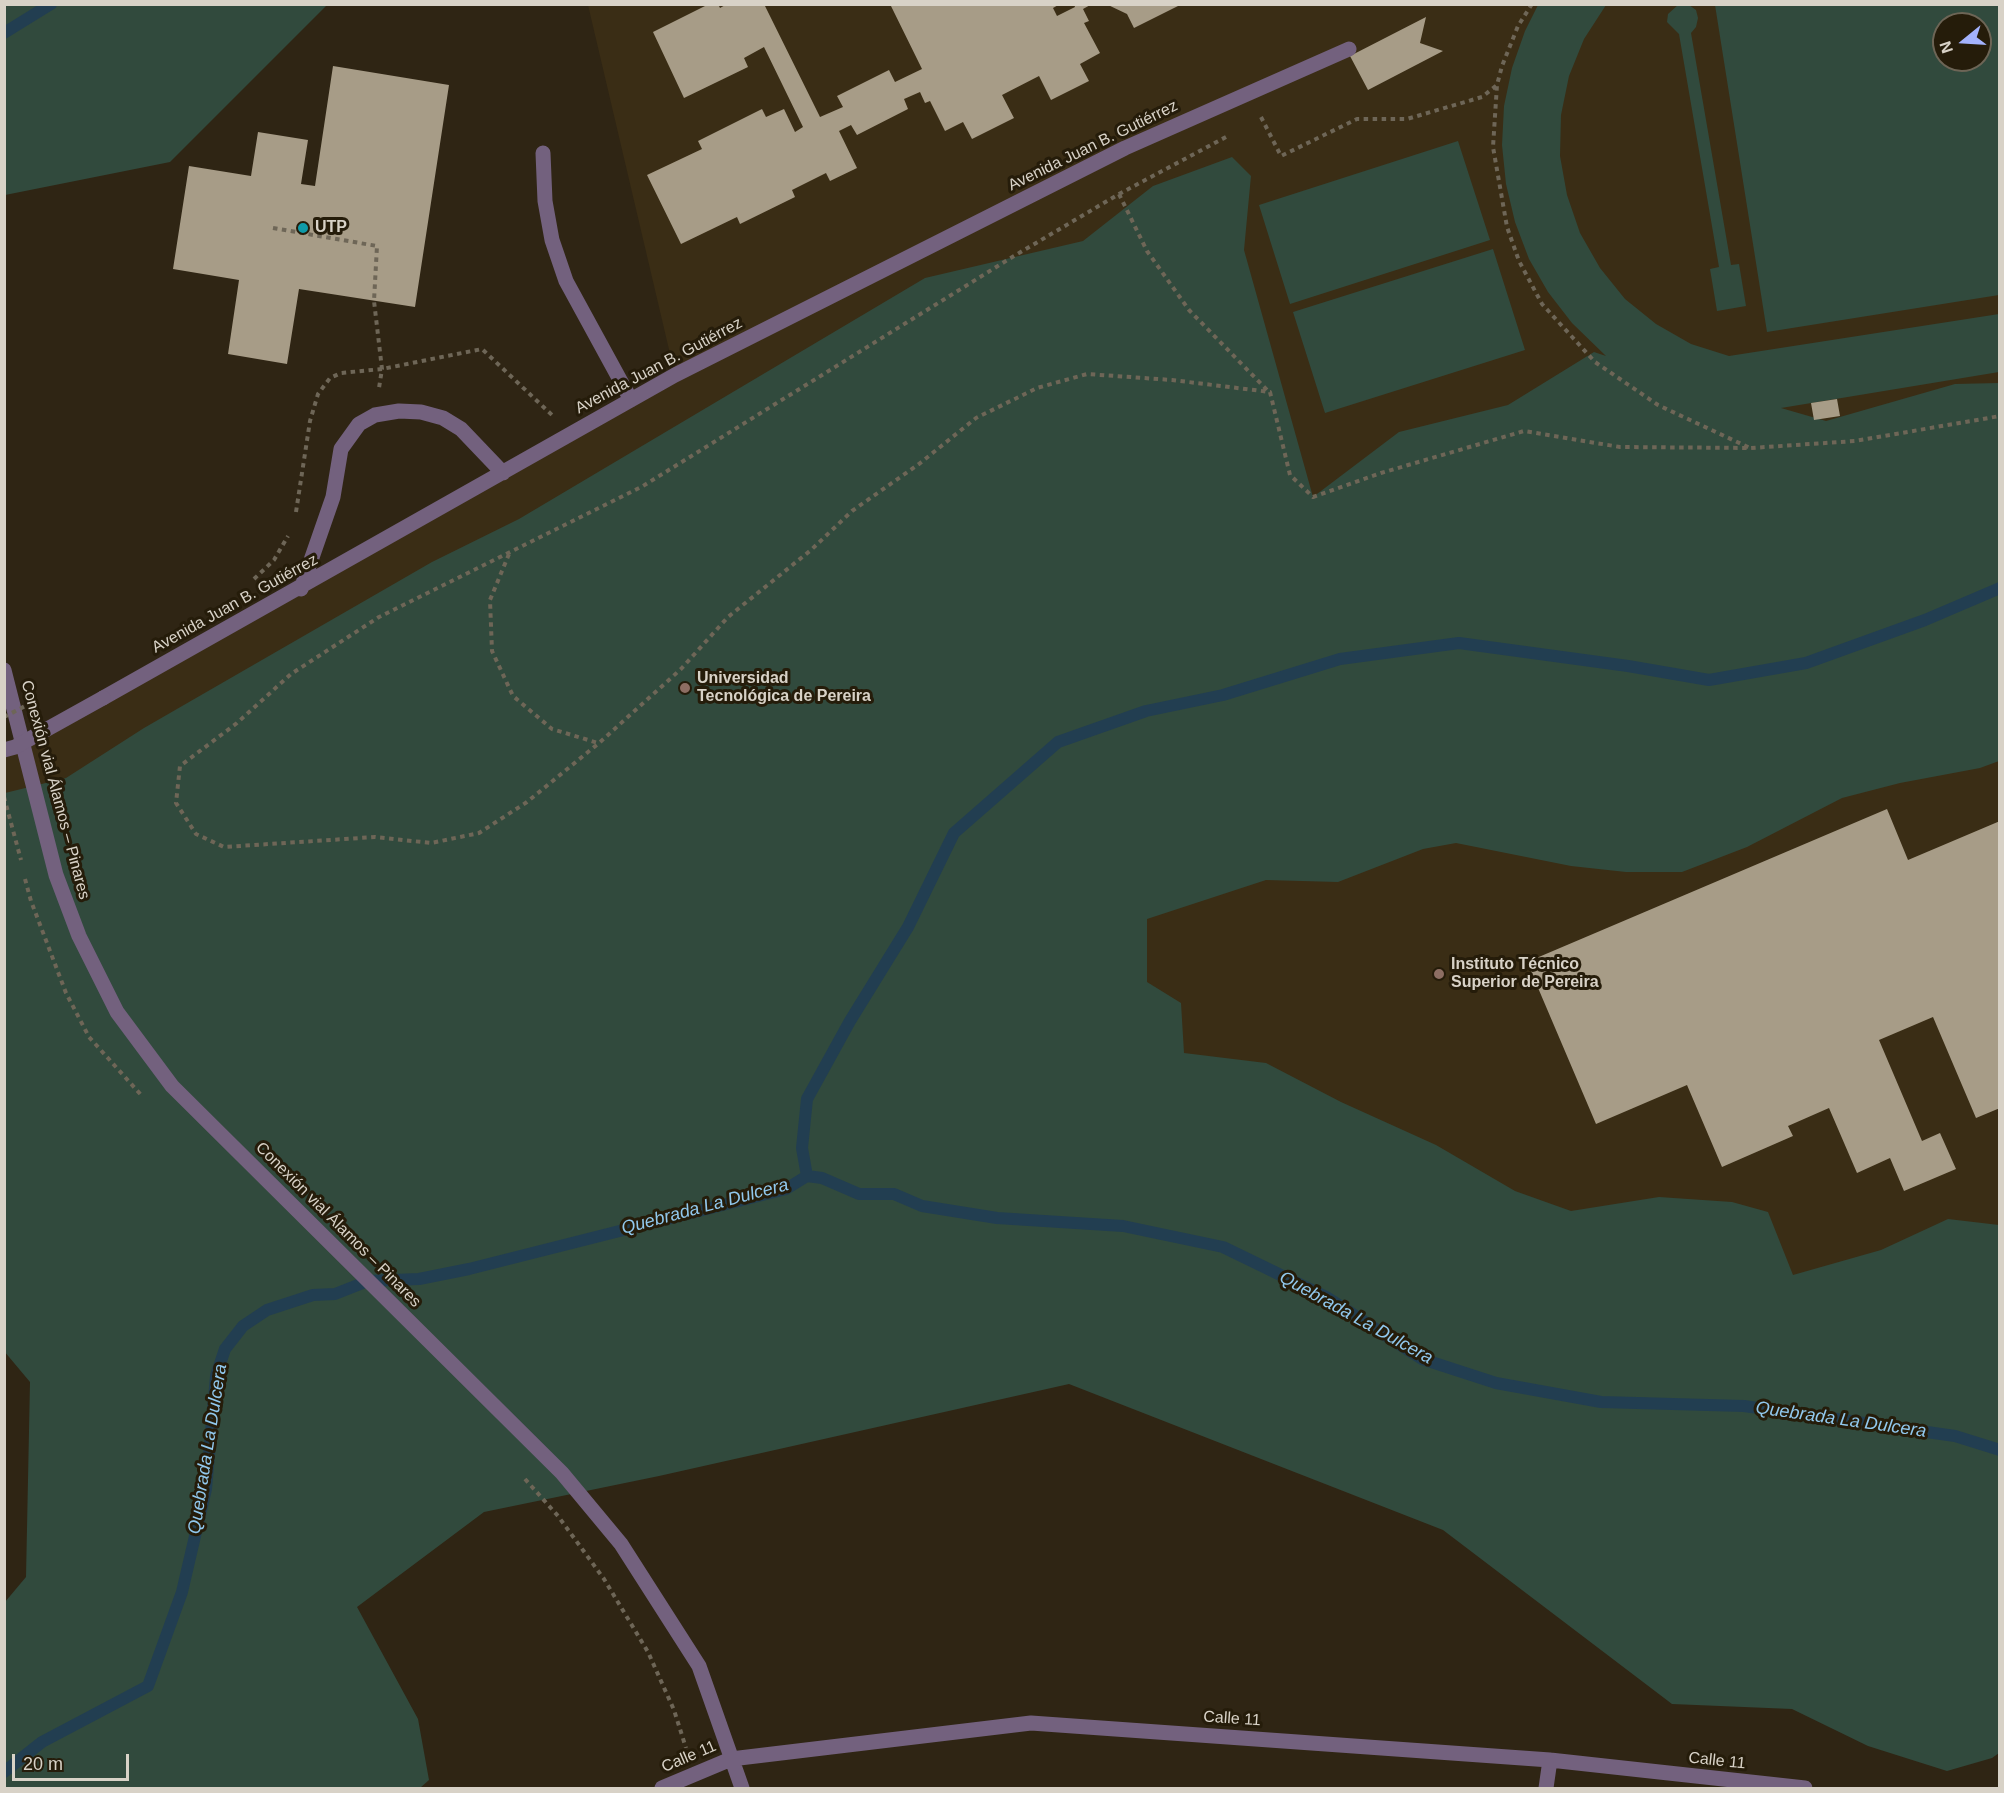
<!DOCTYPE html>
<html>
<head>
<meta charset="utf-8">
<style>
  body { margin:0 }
  #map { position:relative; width:2004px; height:1793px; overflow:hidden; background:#2f2514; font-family:Arial,sans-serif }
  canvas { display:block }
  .frame { position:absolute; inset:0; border:6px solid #d8d2c7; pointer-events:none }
  .north { position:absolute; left:1932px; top:12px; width:60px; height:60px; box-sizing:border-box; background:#251c0a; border:2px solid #6d6556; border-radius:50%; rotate:252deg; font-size:16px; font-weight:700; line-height:24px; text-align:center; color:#d8d2c7 }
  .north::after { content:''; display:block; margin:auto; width:21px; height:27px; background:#a3b2fd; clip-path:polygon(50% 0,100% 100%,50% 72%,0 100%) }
  .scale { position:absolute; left:12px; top:1754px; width:117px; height:27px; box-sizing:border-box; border:3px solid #d8d2c7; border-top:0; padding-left:8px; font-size:18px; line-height:21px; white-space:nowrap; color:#d8d2c7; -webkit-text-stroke:4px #251c0a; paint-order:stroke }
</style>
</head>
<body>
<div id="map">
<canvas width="2004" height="1793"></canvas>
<div class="frame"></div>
<div class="north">N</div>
<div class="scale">20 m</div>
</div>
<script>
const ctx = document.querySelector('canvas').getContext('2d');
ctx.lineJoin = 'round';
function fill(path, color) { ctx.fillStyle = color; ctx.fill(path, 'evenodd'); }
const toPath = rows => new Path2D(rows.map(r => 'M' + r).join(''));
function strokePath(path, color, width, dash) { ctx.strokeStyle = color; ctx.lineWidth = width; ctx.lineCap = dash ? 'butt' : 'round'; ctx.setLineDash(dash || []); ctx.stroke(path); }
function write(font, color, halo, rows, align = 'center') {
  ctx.font = font + ' Arial,sans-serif'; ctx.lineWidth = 6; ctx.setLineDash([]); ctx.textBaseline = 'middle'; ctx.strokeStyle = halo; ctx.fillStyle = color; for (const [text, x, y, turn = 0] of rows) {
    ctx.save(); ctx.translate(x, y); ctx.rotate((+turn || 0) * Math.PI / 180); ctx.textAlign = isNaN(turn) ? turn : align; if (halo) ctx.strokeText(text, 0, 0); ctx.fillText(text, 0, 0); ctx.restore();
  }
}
const built = toPath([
  [588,5,1999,5,1999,1450,5,980,4,750,675,375],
  [1944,24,1980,24,1980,60,1944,60]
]);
const green = toPath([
  [5,4,327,4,327,5,170,162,5,195],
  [1538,5,1606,5,1584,39,1569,76,1561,115,1560,156,1567,195,1580,233,1600,268,1625,299,1656,324,1691,344,1729,356,1999,314,1999,372,1781,408,1826,421,1955,384,1999,383,1999,761,1980,768,1900,783,1842,798,1747,847,1682,872,1626,872,1571,866,1456,843,1423,849,1338,882,1266,880,1147,919,1147,982,1181,1003,1184,1053,1266,1063,1341,1102,1436,1145,1515,1191,1571,1211,1659,1197,1732,1202,1768,1212,1793,1275,1881,1250,1948,1219,1999,1225,1999,1753,1992,1758,1947,1771,1868,1746,1792,1709,1672,1704,1443,1530,1069,1384,659,1476,484,1512,357,1607,418,1719,429,1780,420,1788,5,1788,5,1602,26,1577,30,1382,4,1351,5,793,66,778,144,728,432,562,519,519,925,278,1083,241,1153,186,1232,157,1251,176,1244,250,1313,497,1399,432,1508,405,1594,352,1606,356,1572,323,1548,292,1529,259,1515,222,1506,184,1502,145,1504,106,1512,68,1525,31],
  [1678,5,1689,5,1696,10,1698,18,1696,27,1691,33,1731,265,1739,264,1746,306,1717,311,1710,269,1719,267,1679,34,1667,22,1668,14],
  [1715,5,1999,5,1999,295,1767,332],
  [1944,24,1980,24,1980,60,1944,60],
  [1458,141,1490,240,1290,304,1259,205],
  [1493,249,1525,350,1325,413,1293,312]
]);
const stream = toPath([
  [4,33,51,4],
  [807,1176,802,1148,807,1099,850,1021,908,927,954,833,1058,742,1146,711,1223,695,1340,659,1459,643,1628,666,1709,680,1806,663,1925,620,2000,588],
  [4,1772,42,1742,148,1686,182,1592,206,1489,216,1376,225,1349,243,1326,267,1310,313,1295,335,1294,368,1281,419,1279,469,1269,786,1189,807,1176,822,1178,859,1194,894,1194,922,1206,997,1218,1123,1226,1223,1247,1328,1298,1422,1359,1496,1383,1601,1402,1744,1406,1955,1436,2000,1450]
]);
const building = toPath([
  [709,4,718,4,720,8,727,4,769,4,765,6,820,117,843,107,837,96,889,70,895,82,922,69,890,4,1060,4,1053,8,1057,16,1075,7,1074,4,1092,4,1083,9,1089,21,1084,23,1100,53,1080,64,1089,81,1051,100,1039,76,1002,95,1014,118,972,139,963,122,945,131,930,101,925,103,920,92,904,99,908,109,857,135,851,125,839,131,857,168,830,181,826,173,792,190,795,197,740,224,737,217,681,244,647,175,702,149,698,141,762,109,766,117,784,109,795,132,803,127,764,47,744,58,748,67,684,98,653,32],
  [1106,4,1182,4,1134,28,1127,14],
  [1426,17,1420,43,1443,51,1368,90,1350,56],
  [333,66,449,85,415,307,299,289,287,364,228,354,239,280,173,269,189,166,251,176,258,132,308,140,301,184,315,186],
  [1837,399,1840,416,1814,420,1811,403],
  [1887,809,1908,860,2000,821,2000,1108,1976,1118,1933,1017,1879,1040,1922,1141,1940,1133,1956,1169,1904,1191,1890,1158,1857,1173,1829,1108,1788,1126,1793,1136,1722,1167,1687,1085,1596,1124,1527,962]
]);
const path = toPath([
  [1532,4,1518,26,1502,66,1497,85,1493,147,1507,227,1519,261,1542,304,1595,362,1658,405,1750,448],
  [1261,117,1281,156,1357,119,1407,119,1482,97,1497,85],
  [1226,137,1119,194,1014,256,643,486,379,617,291,674,237,723,180,766,176,803,196,834,224,847,375,837,431,843,479,833,527,802,599,743,681,669,728,617,811,550,852,511,919,464,976,418,1037,388,1087,374,1172,380,1270,392,1290,475,1313,497,1381,473,1524,431,1620,447,1751,448,1855,441,2000,416],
  [1119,194,1147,251,1189,310,1269,392],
  [273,228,377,246,374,301,382,369,379,388],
  [296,512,310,421,318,394,330,378,341,373,382,369,482,349,552,415],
  [509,554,490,600,492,651,513,696,552,729,598,743],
  [254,579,274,560,288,536],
  [4,797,21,860],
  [25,879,31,901,66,993,89,1037,142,1096],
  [525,1479,558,1516,604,1579,648,1652,674,1710,686,1748]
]);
const minor = toPath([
  [543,153,545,201,552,240,566,281,631,400],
  [301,589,333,497,341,449,359,424,375,415,399,411,421,412,443,418,461,429,503,473],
  [4,670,56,875,79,936,117,1012,172,1086,562,1473,621,1544,699,1666,742,1788],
  [103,698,675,375,1125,148,1349,49],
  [662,1788,731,1759,1031,1723,1550,1760,1805,1788],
  [1546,1788,1550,1760]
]);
const pathBridge = toPath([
  [4,717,31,703]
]);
const minorBridge = toPath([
  [4,750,15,747,103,698]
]);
const markers = [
  [303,228,6,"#0f9aa8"],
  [685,688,6,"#8d6e63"],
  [1439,974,6,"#8d6e63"]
];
const streetNames = [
  ["Avenida Juan B. Gutiérrez",1093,146,-26],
  ["Avenida Juan B. Gutiérrez",659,366,-28],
  ["Avenida Juan B. Gutiérrez",235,604,-29],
  ["Conexión vial Álamos – Pinares",55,790,75],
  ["Conexión vial Álamos – Pinares",338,1225,45],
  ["Calle 11",1232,1719,4],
  ["Calle 11",689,1757,-23],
  ["Calle 11",1717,1761,6]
];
const poiNames = [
  ["UTP",315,228],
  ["Universidad",697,679],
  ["Tecnológica de Pereira",697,697],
  ["Instituto Técnico",1451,965],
  ["Superior de Pereira",1451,983]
];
const waterNames = [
  ["Quebrada La Dulcera",705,1207,-15],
  ["Quebrada La Dulcera",1356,1318,29],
  ["Quebrada La Dulcera",1841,1420,8],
  ["Quebrada La Dulcera",208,1449,-81]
];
fill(built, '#3a2d15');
fill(green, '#314a3d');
strokePath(stream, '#223e51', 12);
fill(building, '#a79c87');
strokePath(path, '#6e6657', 4, [4.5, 4.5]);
strokePath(minor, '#73617e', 15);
strokePath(pathBridge, '#6e6657', 4, [4.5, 4.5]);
strokePath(minorBridge, '#73617e', 15);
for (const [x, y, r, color] of markers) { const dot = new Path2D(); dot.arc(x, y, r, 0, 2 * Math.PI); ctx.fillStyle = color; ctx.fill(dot); strokePath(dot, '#251c0a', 2); }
write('16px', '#d8d2c7', '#251c0a', streetNames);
write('bold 16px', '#d8d2c7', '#251c0a', poiNames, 'left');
write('italic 18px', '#91c8ed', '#251c0a', waterNames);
</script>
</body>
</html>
